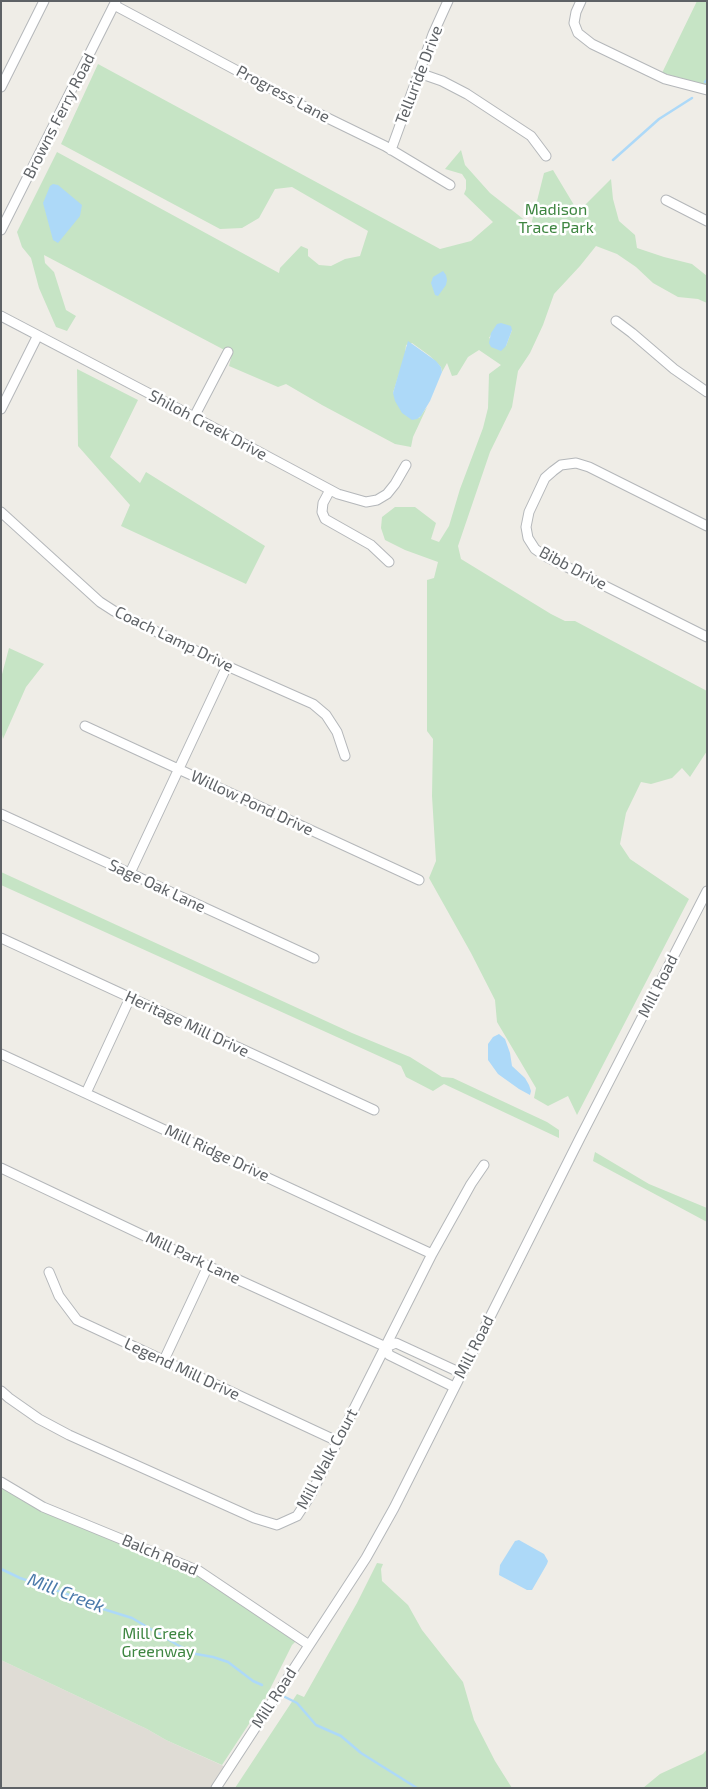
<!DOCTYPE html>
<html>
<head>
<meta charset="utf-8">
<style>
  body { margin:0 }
  #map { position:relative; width:708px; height:1789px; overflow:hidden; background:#efede7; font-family:"Exo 2",sans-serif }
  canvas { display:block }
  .frame { position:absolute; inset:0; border:2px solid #5e6266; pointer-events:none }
</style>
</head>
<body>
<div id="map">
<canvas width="708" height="1789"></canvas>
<div class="frame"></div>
</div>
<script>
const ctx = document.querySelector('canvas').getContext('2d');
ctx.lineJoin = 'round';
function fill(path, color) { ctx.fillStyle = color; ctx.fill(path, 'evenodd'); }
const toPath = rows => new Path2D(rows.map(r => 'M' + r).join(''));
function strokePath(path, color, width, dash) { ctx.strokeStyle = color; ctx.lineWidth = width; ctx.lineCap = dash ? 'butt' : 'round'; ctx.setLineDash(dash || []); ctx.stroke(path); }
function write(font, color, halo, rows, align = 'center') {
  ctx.font = font + ' "Exo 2",sans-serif'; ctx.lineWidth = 5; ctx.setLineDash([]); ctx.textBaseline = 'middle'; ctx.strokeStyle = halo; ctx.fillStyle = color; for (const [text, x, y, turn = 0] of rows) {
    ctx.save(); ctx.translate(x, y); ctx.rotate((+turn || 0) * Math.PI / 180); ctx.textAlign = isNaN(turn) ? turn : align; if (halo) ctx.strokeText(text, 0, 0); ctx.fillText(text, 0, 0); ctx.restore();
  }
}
const education = toPath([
  [1,1660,147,1729,166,1740,228,1768,216,1788,1,1788]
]);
const green = toPath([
  [697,1,707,1,707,85,662,73],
  [98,64,440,249,471,241,493,222,464,194,466,189,466,180,462,174,445,169,461,150,465,165,490,193,531,225,544,173,553,170,577,210,582,208,611,179,613,199,619,221,635,235,637,248,664,257,692,264,707,276,707,303,698,299,678,297,653,283,636,267,617,254,596,246,580,266,554,294,543,325,530,353,518,371,512,407,490,452,458,546,461,559,551,614,565,621,575,621,707,691,707,751,690,777,682,768,672,778,651,784,641,782,626,813,620,844,630,859,689,899,577,1115,568,1096,548,1106,534,1098,536,1088,497,1022,495,1000,471,953,429,878,436,861,432,796,433,739,427,731,427,580,434,578,438,562,405,550,385,540,381,528,382,517,395,507,415,507,436,523,431,539,439,542,449,526,460,489,483,428,488,408,489,374,501,365,479,350,468,357,457,375,452,376,447,363,442,372,441,367,430,356,412,343,406,345,405,355,393,393,419,418,427,407,413,437,411,447,395,444,322,405,286,384,278,387,229,366,232,354,44,255,45,263,54,272,66,310,76,316,67,331,56,327,39,288,31,258,22,247,17,232,57,152,279,273,280,268,301,246,308,249,308,256,319,265,331,266,345,259,360,256,368,231,292,187,275,189,259,218,242,228,220,229,61,144],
  [498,324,512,330,506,346,489,338],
  [77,369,138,400,110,457,140,483,146,472,265,546,246,584,121,526,130,505,78,446],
  [9,648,44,664,26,687,3,739,1,730,1,678],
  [1,872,352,1033,410,1057,442,1077,453,1078,547,1122,559,1130,559,1138,444,1084,433,1091,406,1077,401,1066,1,885],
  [595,1152,649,1184,707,1208,707,1222,593,1161],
  [1,1482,13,1490,199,1571,299,1638,292,1645,264,1701,222,1765,166,1740,147,1729,1,1660],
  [377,1563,383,1564,381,1569,382,1581,408,1605,422,1630,463,1682,474,1720,495,1761,512,1788,235,1788,297,1694,304,1697,357,1603],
  [707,1749,707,1788,643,1788,660,1774,703,1754]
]);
const water = toPath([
  [53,184,58,185,82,205,80,216,58,243,53,240,43,203,50,186],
  [443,271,446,275,447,280,446,285,438,296,435,295,431,283,433,277],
  [501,323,511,326,512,330,506,346,501,351,491,347,489,343,491,333,497,324],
  [408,341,436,361,441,367,442,372,430,401,421,416,417,419,412,420,402,413,395,401,393,393],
  [499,1034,505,1039,510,1053,512,1066,525,1078,529,1085,531,1091,530,1095,519,1089,498,1074,488,1060,488,1044,493,1037],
  [519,1540,544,1554,548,1561,547,1564,532,1590,527,1590,499,1575,500,1565,515,1541]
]);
const stream = toPath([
  [705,82,707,80],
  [613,160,659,119,692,98],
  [1,1569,20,1578,67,1594,103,1609,132,1618,181,1647,196,1654,213,1657,228,1662,253,1681,262,1685],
  [285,1697,297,1703,316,1725,341,1736,361,1753,417,1788]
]);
const minor = toPath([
  [581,1,576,12,574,23,578,33,592,44,665,79,707,90],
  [114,5,307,108,385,146,450,185],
  [419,73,442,81,467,94,531,136,546,156],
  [1,87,44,1],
  [391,150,433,34,448,1],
  [666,200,707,221],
  [1,230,116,1],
  [1,316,194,417,338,494,366,502,377,500,387,494,395,484,406,465],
  [616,321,632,333,674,369,707,392],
  [1,409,37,337],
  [194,417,228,352],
  [330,490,323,503,322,512,325,519,371,545,389,562],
  [1,512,100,602,114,611,227,666,313,704,326,715,337,732,345,756],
  [707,526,589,467,576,463,561,465,553,471,545,478,529,512,526,527,528,538,535,549,545,556,707,637],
  [85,726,419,880],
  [1,814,314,958],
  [130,873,227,666],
  [1,938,374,1110],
  [1,1054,432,1254],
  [86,1093,130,998],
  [1,1168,208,1266,386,1347,396,1343,461,1373],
  [49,1272,59,1296,77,1320,337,1441],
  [386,1347,389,1355,454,1387],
  [164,1360,208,1266],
  [1,1391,9,1398,39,1419,69,1435,254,1518,277,1525,297,1516,310,1496,432,1254,471,1184,484,1165],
  [1,1482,43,1507,199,1571,309,1645],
  [216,1788,366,1558,394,1508,580,1138,707,891]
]);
const streetNames = [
  ["Telluride Drive",419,75,-69],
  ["Progress Lane",283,94,28],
  ["Browns Ferry Road",59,116,-63],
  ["Shiloh Creek Drive",208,425,28],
  ["Bibb Drive",573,568,28],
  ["Coach Lamp Drive",174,639,26],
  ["Willow Pond Drive",252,803,25],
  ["Sage Oak Lane",157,886,25],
  ["Mill Road",658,986,-63],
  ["Heritage Mill Drive",187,1024,25],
  ["Mill Ridge Drive",217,1153,25],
  ["Mill Park Lane",193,1258,25],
  ["Mill Road",474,1347,-63],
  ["Legend Mill Drive",182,1369,25],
  ["Mill Walk Court",327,1459,-62],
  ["Balch Road",160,1555,23],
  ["Mill Road",274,1698,-57]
];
const parkNames = [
  ["Madison",556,210],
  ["Trace Park",556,228],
  ["Mill Creek",158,1634],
  ["Greenway",158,1652]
];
const waterNames = [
  ["Mill Creek",66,1593,21]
];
fill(education, '#dfdcd5');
fill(green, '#c6e4c5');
fill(water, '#add9f8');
strokePath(stream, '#add9f8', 2.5);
strokePath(minor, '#b4b7ba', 11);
strokePath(minor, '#fff', 9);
write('16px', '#5e6266', '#fff', streetNames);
write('16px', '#3d8540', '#fff', parkNames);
write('italic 18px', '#4b7aaa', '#fff', waterNames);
</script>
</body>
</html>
